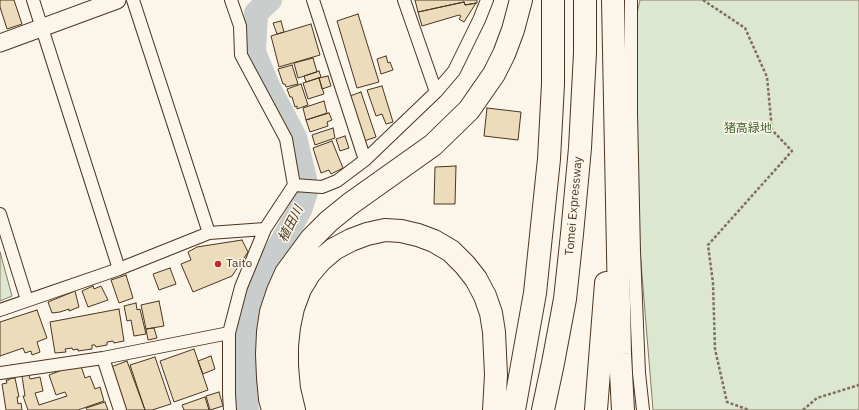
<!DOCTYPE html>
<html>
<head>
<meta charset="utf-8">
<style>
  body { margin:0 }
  canvas { display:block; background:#fbf6e9 }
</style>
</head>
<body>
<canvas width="859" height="410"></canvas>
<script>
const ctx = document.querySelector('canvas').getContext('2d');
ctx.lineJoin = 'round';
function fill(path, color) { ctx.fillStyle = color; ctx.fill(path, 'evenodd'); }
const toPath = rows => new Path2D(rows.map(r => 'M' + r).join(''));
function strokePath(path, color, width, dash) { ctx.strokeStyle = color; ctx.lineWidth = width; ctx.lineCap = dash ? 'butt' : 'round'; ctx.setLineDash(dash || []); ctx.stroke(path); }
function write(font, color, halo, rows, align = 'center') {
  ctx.font = font + ' "IBM Plex Sans","Noto Sans JP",sans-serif'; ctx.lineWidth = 3; ctx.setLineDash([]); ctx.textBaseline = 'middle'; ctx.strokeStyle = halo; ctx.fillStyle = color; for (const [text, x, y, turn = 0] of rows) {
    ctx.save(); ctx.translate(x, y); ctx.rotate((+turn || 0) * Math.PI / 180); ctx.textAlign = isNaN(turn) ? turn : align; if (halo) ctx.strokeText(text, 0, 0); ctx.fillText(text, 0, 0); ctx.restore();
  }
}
const green = toPath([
  [640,0,859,0,859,410,653,410,639,238,635,22,640,0],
  [0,252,12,296,0,301,0,252]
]);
const river = toPath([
  [247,410,245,387,245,361,246,337,252,308,264,273,300,210,306,192,305,179,295,137,269,88,254,52,256,13,270,0]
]);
const building = toPath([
  [0,0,14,0,22,24,7,29,0,7,0,0],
  [415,0,477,0,477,3,465,5,464,2,418,12,415,0],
  [464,2,465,5,476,3,464,22,459,19,461,16,459,15,422,26,418,12,464,2],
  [358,14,379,82,357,88,337,21,358,14],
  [281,21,284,32,277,34,273,23,281,21],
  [311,24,320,55,279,67,271,36,311,24],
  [386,56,388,63,390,62,393,70,381,74,377,59,386,56],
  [313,58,317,72,298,78,294,63,313,58],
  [292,65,298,84,286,87,285,84,283,84,278,69,292,65],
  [319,71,321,77,306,82,304,76,319,71],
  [328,76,331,86,322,89,319,78,328,76],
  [319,78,324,94,308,99,303,83,319,78],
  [301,84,308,105,297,109,297,106,295,107,292,97,290,97,287,89,301,84],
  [382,86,393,122,386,124,382,114,376,116,367,90,382,86],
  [361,92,376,137,364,141,350,96,361,92],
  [324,101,327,113,306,120,303,108,324,101],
  [487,108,521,112,518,140,484,136,487,108],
  [329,113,332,120,327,122,328,126,310,132,306,120,329,113],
  [333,128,335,138,315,145,312,135,333,128],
  [345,136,349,148,340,151,336,139,345,136],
  [332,141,343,168,331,174,329,170,321,173,313,148,332,141],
  [456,166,455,204,434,204,435,167,456,166],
  [242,240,248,252,232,276,193,292,181,264,191,260,188,252,197,247,242,240],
  [170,268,176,284,159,290,153,274,170,268],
  [126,275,133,298,119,303,111,280,126,275],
  [93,286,94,289,101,286,108,300,88,307,82,291,93,286],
  [75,291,79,307,69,311,69,309,60,312,52,313,48,302,75,291],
  [159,301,164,326,146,329,141,305,159,301],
  [136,303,137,310,140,309,146,334,134,336,131,320,127,321,124,306,136,303],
  [119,309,124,341,114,343,113,341,107,342,107,345,96,347,95,345,92,345,92,349,78,351,78,349,73,350,72,348,65,349,66,352,55,353,50,322,119,309],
  [37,310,47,338,37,342,40,352,32,355,31,351,25,353,23,348,0,356,0,322,37,310],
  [154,328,157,338,148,340,146,329,154,328],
  [194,349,208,390,174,402,160,361,194,349],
  [211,356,215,369,203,374,198,361,211,356],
  [155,357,171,404,152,410,145,410,130,365,155,357],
  [127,361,145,410,126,410,111,367,127,361],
  [81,366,85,378,90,376,95,389,100,387,104,401,78,410,28,410,23,396,25,396,22,376,29,375,30,379,40,377,43,391,35,393,39,405,67,396,65,392,56,395,49,375,70,367,71,369,81,366],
  [15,378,19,397,17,397,18,404,21,403,22,410,6,410,2,384,7,383,6,380,9,380,9,379,15,378],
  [219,392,223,406,210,410,206,396,219,392],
  [205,397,209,410,184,410,182,405,205,397],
  [105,402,108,410,87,410,86,408,105,402]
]);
const path = toPath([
  [703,0,745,28,767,77,772,130,792,151,708,245,713,283,715,349,727,402,749,410],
  [803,410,817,398,859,385]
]);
const street = toPath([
  [33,0,119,269],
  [133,0,209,233],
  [313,0,365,160],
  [404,0,436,92],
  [631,0,631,113,634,252,639,373,643,410],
  [294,185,322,187,337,181,365,160,436,92,454,71,479,20,487,0],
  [0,214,27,300],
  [0,310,119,269,209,233,265,229,294,185,286,139,241,55,240,26,231,0],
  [103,358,120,410],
  [0,373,103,358,229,333],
  [230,410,229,394,229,333,241,287,265,229]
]);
const secondary = toPath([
  [0,43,117,0]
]);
const highway = toPath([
  [613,0,620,354,623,410],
  [273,410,270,399,268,378,267,354,268,332,271,312,278,291,286,273,311,239,329,221,350,204,433,145,469,110,494,74,504,54,513,30,521,0],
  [294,410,289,389,287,366,287,346,289,327,293,308,300,289,309,274,321,260,334,249,351,240,367,234,385,230,401,231,418,235,434,241,451,251,465,265,476,279,485,296,491,313,494,332,496,375,494,410],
  [514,410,535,293,549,159,553,84,553,0],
  [543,410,553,363,565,299,572,234,580,148,585,53,585,0],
  [596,410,606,283]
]);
const markers = [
  [218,264,4,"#c62828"]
];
const parkNames = [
  ["猪高緑地",748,129]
];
const streetNames = [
  ["Tomei Expressway",574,206,-85]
];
const poiNames = [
  ["Taito",226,264]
];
const waterNames = [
  ["植田川",291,224,-63]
];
fill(green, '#dce7d0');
strokePath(green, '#887966', 1);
strokePath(river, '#c9cecd', 24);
fill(building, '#ecdcbc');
strokePath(building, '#4a3520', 1);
strokePath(street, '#4a3520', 14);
strokePath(secondary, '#4a3520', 19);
strokePath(highway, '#4a3520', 24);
strokePath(path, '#7f6f5c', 2.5, [3, 2]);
strokePath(street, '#fbf6e9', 12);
strokePath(secondary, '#fbf6e9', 17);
strokePath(highway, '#fbf6e9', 22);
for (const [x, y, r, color] of markers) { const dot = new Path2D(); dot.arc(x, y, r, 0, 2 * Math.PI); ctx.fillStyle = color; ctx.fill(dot); strokePath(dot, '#fbf6e9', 1.5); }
write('12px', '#436837', '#fbf6e9', parkNames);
write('12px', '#4a3520', '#fbf6e9', streetNames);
write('12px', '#4a3520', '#fbf6e9', poiNames, 'left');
write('italic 13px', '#4a3520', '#fbf6e9', waterNames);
</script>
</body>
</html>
